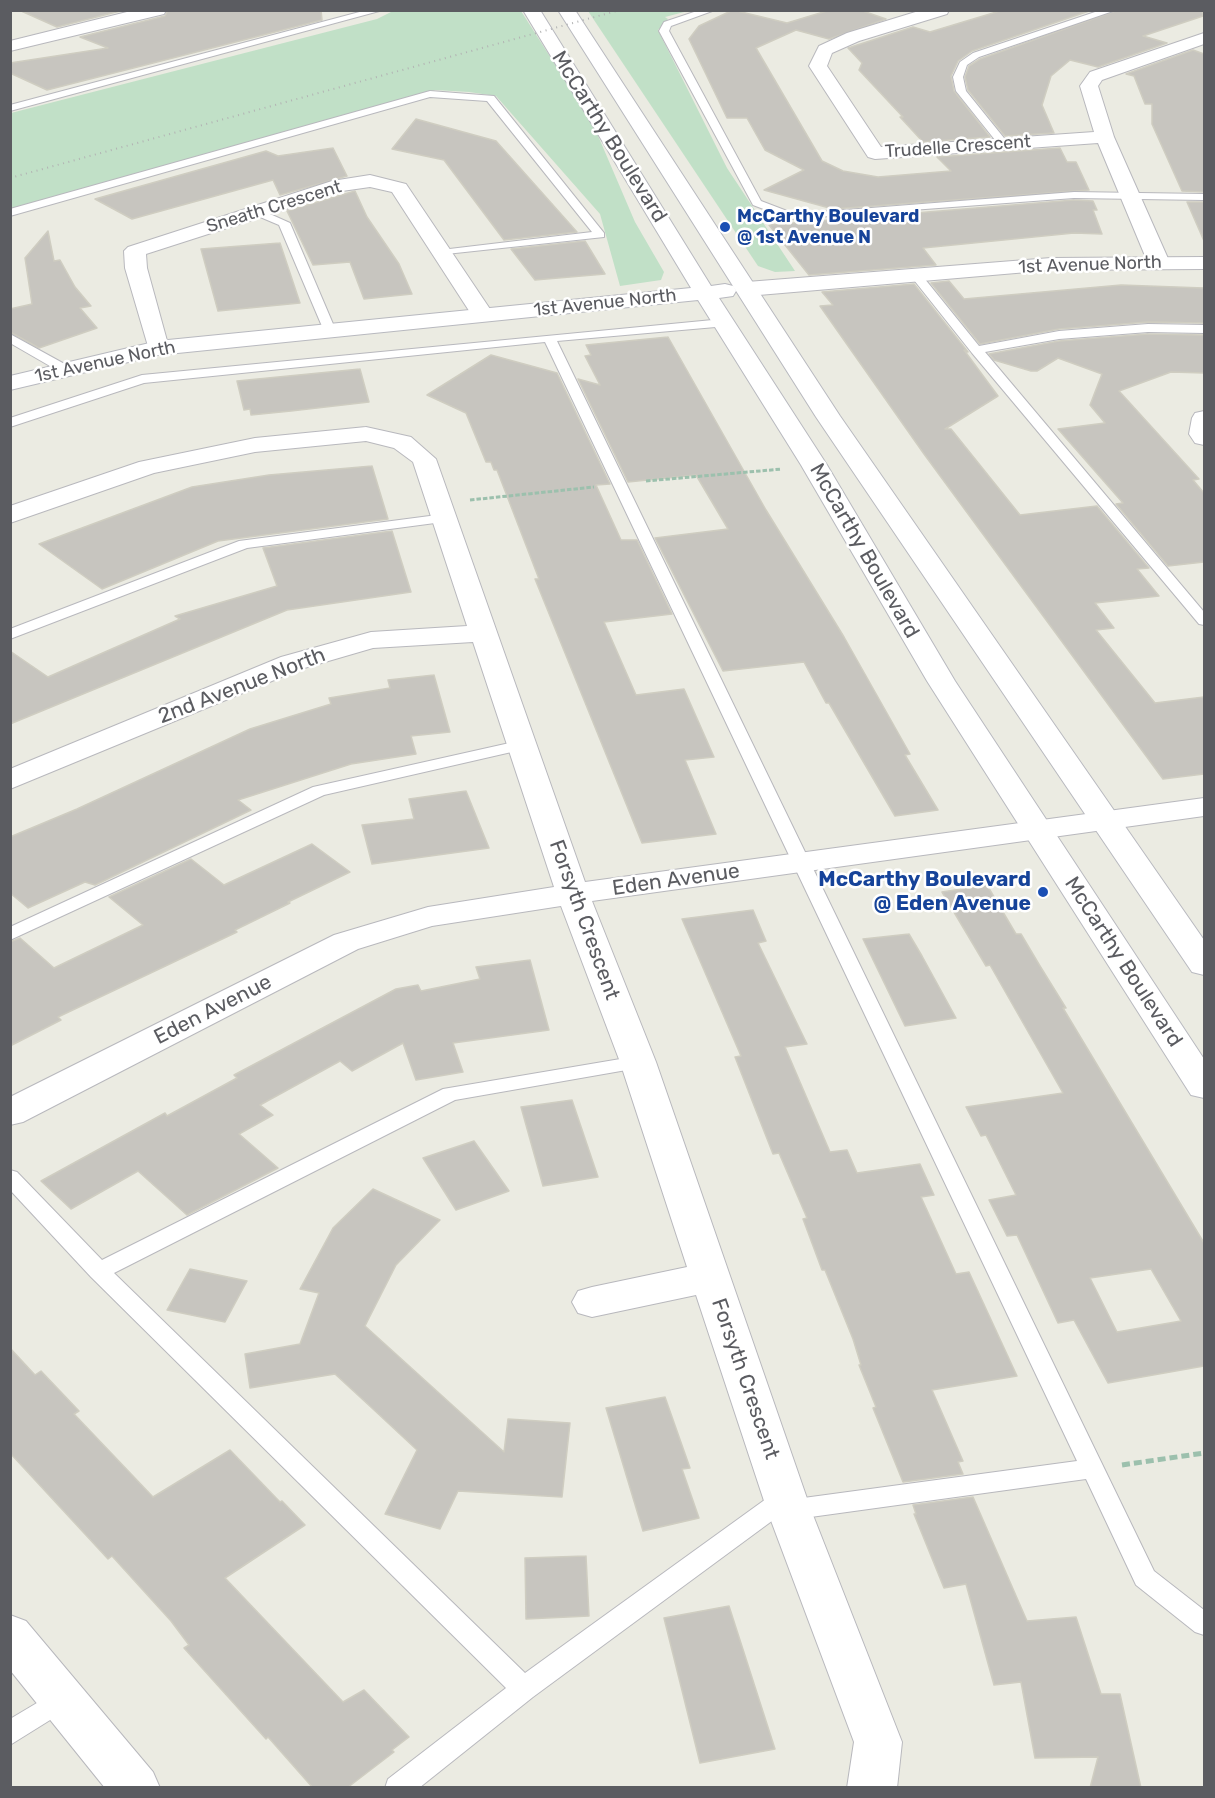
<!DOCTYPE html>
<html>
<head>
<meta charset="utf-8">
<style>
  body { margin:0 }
  #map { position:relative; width:1215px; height:1798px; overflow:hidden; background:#ebebe2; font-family:Rubik,sans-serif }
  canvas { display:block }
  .frame { position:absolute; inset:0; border:12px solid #5b5c61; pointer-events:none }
</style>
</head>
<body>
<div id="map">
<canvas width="1215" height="1798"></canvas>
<div class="frame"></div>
</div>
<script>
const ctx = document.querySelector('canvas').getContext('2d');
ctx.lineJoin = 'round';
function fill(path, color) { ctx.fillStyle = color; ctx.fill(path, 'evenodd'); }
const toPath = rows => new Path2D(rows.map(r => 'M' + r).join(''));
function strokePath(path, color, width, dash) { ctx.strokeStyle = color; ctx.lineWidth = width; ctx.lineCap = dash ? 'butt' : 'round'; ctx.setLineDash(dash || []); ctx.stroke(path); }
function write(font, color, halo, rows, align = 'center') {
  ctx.font = font + ' Rubik,sans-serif'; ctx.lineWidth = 5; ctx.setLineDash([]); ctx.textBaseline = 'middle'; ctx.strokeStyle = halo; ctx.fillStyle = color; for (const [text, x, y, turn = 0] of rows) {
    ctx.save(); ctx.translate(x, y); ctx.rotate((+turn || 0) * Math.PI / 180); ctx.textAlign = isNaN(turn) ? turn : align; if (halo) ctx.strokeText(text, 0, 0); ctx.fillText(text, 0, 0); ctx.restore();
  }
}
const green = toPath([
  [393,11,521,11,593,124,635,222,664,272,661,280,620,286,600,214,496,96,469,92,435,90,11,210,11,113,377,19],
  [588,11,688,11,665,17,668,19,658,30,727,168,795,271,775,272,758,266]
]);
const building = toPath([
  [19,10,124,10,57,27,19,10],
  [168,10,321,10,322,20,47,90,10,73,10,63,108,48,80,37,165,16,168,10],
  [733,10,787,23,830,10,860,10,886,19,829,39,796,30,756,48,822,161,843,171,878,177,951,171,937,157,1060,148,1067,162,1076,162,1089,190,833,209,764,190,804,170,765,150,747,118,727,118,689,39,699,26,733,10],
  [1003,10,1092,10,972,51,958,61,951,76,954,91,990,137,923,142,900,117,903,117,859,70,862,63,848,48,913,27,930,32,1003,10],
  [1118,10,1202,10,1203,16,1143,36,1167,43,1098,67,1070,60,1051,76,1042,105,1054,133,1005,136,968,90,965,77,969,66,980,59,1118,10],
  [1193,50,1204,54,1204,192,1182,191,1152,124,1152,104,1145,104,1134,76,1126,74,1193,50],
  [416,119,496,141,577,232,504,240,444,160,392,149,416,119],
  [333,148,347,176,280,195,273,180,132,219,95,199,266,151,278,156,333,148],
  [355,191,367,217,399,264,412,294,364,299,350,262,313,265,287,211,355,191],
  [1074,200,1093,201,1097,210,1093,210,1102,234,1074,233,923,248,936,265,809,275,769,225,1074,200],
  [1187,202,1204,202,1204,241,1187,202],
  [48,231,54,261,60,260,75,287,91,306,80,308,97,328,39,348,10,332,10,309,32,304,25,258,48,231],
  [585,241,605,274,535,280,511,249,585,241],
  [280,243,300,303,218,311,201,249,280,243],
  [949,281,964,299,1121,285,1204,288,1204,323,1148,322,1059,329,980,344,931,283,949,281],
  [914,284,968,352,964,350,998,396,945,429,951,429,1020,515,1097,506,1149,568,1137,569,1159,596,1095,603,1114,628,1096,630,1155,703,1204,697,1204,774,1163,779,924,454,820,306,833,305,822,292,914,284],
  [1148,334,1204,335,1204,373,1171,372,1119,391,1199,479,1193,480,1204,493,1204,562,1168,566,1116,504,1123,503,1058,429,1105,423,1090,405,1102,374,1058,358,1037,371,1031,371,994,360,989,354,1059,341,1148,334],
  [668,337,766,510,844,637,910,754,905,755,938,810,895,816,829,703,826,703,804,662,723,671,655,538,728,529,696,475,628,482,578,379,600,385,585,356,591,355,586,345,668,337],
  [491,355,557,373,610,484,596,485,621,540,637,540,672,614,604,622,636,695,684,689,714,757,685,760,716,834,642,843,535,579,539,579,497,470,494,470,491,462,486,462,466,413,427,395,491,355],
  [360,369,369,402,291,411,251,415,250,409,244,410,237,381,360,369],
  [372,466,388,519,218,541,102,589,39,544,192,487,269,475,372,466],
  [392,531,411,592,287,610,10,724,10,651,48,677,180,619,175,616,277,586,263,548,392,531],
  [434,675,450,732,411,736,416,754,351,764,238,800,251,810,95,885,85,882,28,908,10,893,10,837,77,809,250,729,331,704,329,698,390,688,388,680,434,675],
  [466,791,489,848,372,864,362,825,414,819,409,799,466,791],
  [312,844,350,872,288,902,290,903,235,930,237,932,58,1017,61,1020,10,1046,10,942,20,938,54,968,143,925,109,897,191,859,224,885,312,844],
  [987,885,1016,934,1021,934,1040,966,1066,1008,1063,1008,1204,1243,1204,1366,1108,1383,1074,1320,1058,1323,1017,1235,1007,1236,989,1200,1016,1195,986,1135,981,1136,966,1107,1063,1093,990,965,986,966,942,892,987,885],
  [1151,1269,1181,1321,1117,1332,1090,1278,1151,1269],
  [753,910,766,941,758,943,807,1044,785,1047,830,1152,847,1150,857,1173,920,1164,934,1195,921,1197,956,1274,969,1272,1017,1376,932,1390,963,1461,958,1462,963,1474,903,1482,873,1408,876,1407,859,1365,861,1365,853,1339,825,1270,822,1270,803,1219,807,1218,779,1153,773,1154,735,1057,741,1056,682,919,753,910],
  [909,934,922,956,956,1018,905,1026,863,939,909,934],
  [530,960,549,1030,453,1043,463,1072,416,1080,403,1043,352,1071,340,1061,260,1105,273,1115,239,1134,278,1168,187,1215,138,1171,71,1209,41,1181,165,1113,167,1116,237,1078,234,1075,396,989,418,985,421,991,480,979,476,967,530,960],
  [572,1100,598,1177,543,1186,521,1107,572,1100],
  [474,1141,509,1191,456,1210,423,1158,474,1141],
  [373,1189,440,1220,396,1265,365,1326,504,1452,508,1419,570,1423,562,1497,458,1491,440,1529,385,1514,417,1450,373,1409,335,1374,250,1388,245,1354,300,1344,319,1293,300,1289,333,1228,373,1189],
  [190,1269,247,1281,225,1322,167,1310,190,1269],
  [10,1348,35,1375,41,1371,79,1411,74,1414,153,1497,230,1450,280,1502,282,1501,305,1525,225,1578,343,1702,364,1690,409,1737,392,1750,394,1752,347,1788,313,1788,268,1737,266,1739,184,1648,189,1645,171,1621,112,1556,108,1559,10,1453,10,1348],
  [665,1397,690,1468,682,1469,699,1518,643,1531,606,1408,665,1397],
  [973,1497,1027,1621,1076,1617,1101,1694,1120,1694,1141,1788,1090,1788,1098,1757,1035,1758,1021,1682,994,1685,966,1584,944,1588,914,1514,916,1514,913,1505,973,1497],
  [586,1556,589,1616,526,1619,525,1558,586,1556],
  [729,1606,775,1749,700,1763,664,1618,729,1606]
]);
const pathFar1 = toPath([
  [646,481,782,469],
  [470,500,594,487]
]);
const path = toPath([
  [1122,1465,1204,1453]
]);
const service = toPath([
  [367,10,383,10,10,111,10,105,367,10],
  [700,10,715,10,671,26,669,31,761,201,795,214,1074,192,1204,194,1204,200,1074,198,790,219,753,205,659,31,664,22,700,10],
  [1101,10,1116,10,979,57,967,65,963,77,966,91,1008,143,999,145,956,91,953,77,960,62,973,53,1101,10],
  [430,91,494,96,604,233,604,237,437,255,435,253,441,250,592,232,487,101,430,97,10,216,10,209,430,91],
  [253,210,261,210,290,223,336,331,334,334,324,331,279,225,253,214,253,210],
  [916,271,920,273,979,346,1059,331,1148,324,1204,325,1204,333,1148,332,1059,339,985,352,1204,612,1204,625,1199,624,972,353,910,275,916,271],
  [723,319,729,323,727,326,557,341,1154,1571,1204,1610,1204,1635,1195,1632,1136,1585,1086,1479,789,1520,780,1515,533,1697,419,1788,385,1788,388,1779,506,1688,91,1277,10,1190,10,1170,17,1172,102,1260,443,1089,638,1056,645,1057,648,1062,645,1067,638,1068,455,1100,114,1273,525,1673,777,1491,785,1488,793,1491,796,1499,1077,1461,545,342,144,383,10,427,10,418,142,375,723,319],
  [10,334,70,367,72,370,66,374,62,373,10,343,10,334],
  [445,514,452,518,450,521,247,548,10,639,10,629,239,541,445,514],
  [523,740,531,745,529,748,324,795,10,940,10,927,313,787,523,740],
  [62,1688,71,1691,75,1699,71,1707,10,1745,10,1719,62,1688]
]);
const minor = toPath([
  [135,10,166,10,164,14,10,51,10,41,135,10],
  [922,10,949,10,947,14,859,41,832,53,827,66,881,147,1094,132,1080,86,1090,72,1204,33,1204,44,1102,80,1098,86,1114,137,1170,263,1167,268,1151,268,1148,263,1098,143,875,159,868,157,809,66,819,46,847,33,922,10],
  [370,175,406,184,494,315,491,320,475,320,392,192,370,187,342,191,146,254,147,268,169,348,166,353,150,353,125,268,124,251,128,247,332,181,370,175],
  [1204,411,1204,445,1195,443,1189,434,1192,418,1195,413,1204,411],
  [366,427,411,437,436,459,585,882,1204,798,1204,816,592,901,656,1062,811,1510,902,1742,897,1788,847,1788,854,1742,767,1510,696,1295,592,1317,578,1313,572,1302,578,1291,592,1287,687,1267,620,1062,561,906,432,926,358,949,23,1122,10,1125,10,1097,334,935,428,907,554,887,473,642,373,648,301,669,10,789,10,769,281,657,371,632,467,626,413,462,394,448,366,441,255,452,154,473,10,523,10,506,139,462,255,438,366,427],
  [10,1615,26,1621,153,1772,160,1788,105,1788,10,1670,10,1615]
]);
const tertiary = toPath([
  [1204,257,1204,269,1051,270,747,296,739,294,736,289,739,284,747,282,1051,258,1204,257]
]);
const secondary = toPath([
  [523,10,540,10,711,286,725,284,733,286,736,291,733,296,719,298,827,465,955,681,1204,1059,1204,1098,1191,1095,927,681,801,465,698,300,158,355,10,390,10,376,158,341,691,288,523,10],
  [558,10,575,10,840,416,1204,940,1204,975,1192,972,816,417,558,10]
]);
const rail = toPath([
  [10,178,620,10]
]);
const markers = [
  [725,227,6,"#1a4fb4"],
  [1043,892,6,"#1a4fb4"]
];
const farStreetnames = [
  ["Trudelle Crescent",958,147,-4],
  ["Sneath Crescent",274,207,-17],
  ["1st Avenue North",1090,265,-2],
  ["1st Avenue North",605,303,-6],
  ["1st Avenue North",105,362,-12]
];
const farTransitnames = [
  ["McCarthy Boulevard",737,217],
  ["@ 1st Avenue N",737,238]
];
const streetNames = [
  ["McCarthy Boulevard",609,137,58],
  ["McCarthy Boulevard",864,551,60],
  ["2nd Avenue North",242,686,-21],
  ["Eden Avenue",676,880,-8],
  ["Forsyth Crescent",584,920,70],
  ["McCarthy Boulevard",1123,962,57],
  ["Eden Avenue",213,1010,-27],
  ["Forsyth Crescent",745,1379,71]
];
const transitNames = [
  ["McCarthy Boulevard",1031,880],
  ["@ Eden Avenue",1031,904]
];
fill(green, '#c1e0c7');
fill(building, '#c7c5bf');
strokePath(building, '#cfcdc1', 1.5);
strokePath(service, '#b8b8bd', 2);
strokePath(minor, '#b8b8bd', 2);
strokePath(tertiary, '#b8b8bd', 2);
strokePath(secondary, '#b8b9bf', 2);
strokePath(pathFar1, '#9cc0ad', 3, [4.5, 2]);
strokePath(path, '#9cc0ad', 5, [8, 4]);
fill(service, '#fff');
fill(minor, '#fff');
fill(tertiary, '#fff');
fill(secondary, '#fff');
strokePath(rail, '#b2b3b3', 2, [1, 4.5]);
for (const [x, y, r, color] of markers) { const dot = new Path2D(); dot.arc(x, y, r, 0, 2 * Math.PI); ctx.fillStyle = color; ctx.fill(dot); strokePath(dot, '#fff', 2); }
write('18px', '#5b5c61', '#fff', farStreetnames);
write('bold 18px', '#164399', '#fff', farTransitnames, 'left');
write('21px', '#5b5c61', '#fff', streetNames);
write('bold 21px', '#164399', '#fff', transitNames, 'right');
</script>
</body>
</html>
